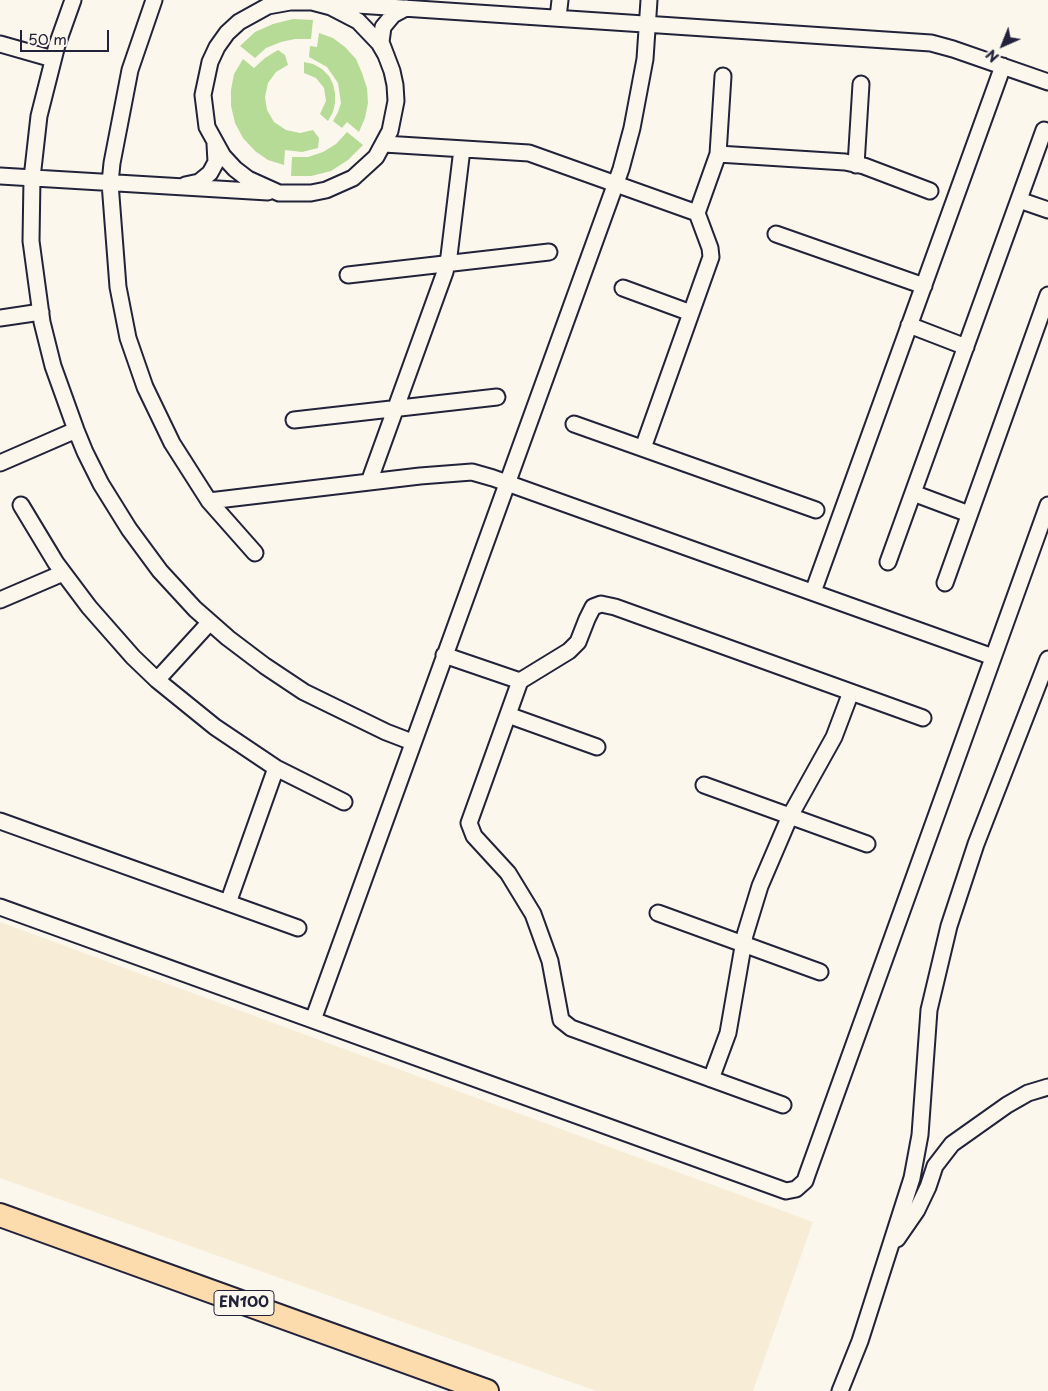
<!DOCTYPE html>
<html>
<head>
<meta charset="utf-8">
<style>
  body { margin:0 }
  #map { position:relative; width:1048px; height:1391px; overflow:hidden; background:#fbf7ec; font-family:"Playpen Sans",sans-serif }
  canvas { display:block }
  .north { position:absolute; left:978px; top:20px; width:50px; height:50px; -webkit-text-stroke:4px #fbf7ec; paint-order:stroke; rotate:224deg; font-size:14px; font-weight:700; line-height:20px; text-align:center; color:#22223b }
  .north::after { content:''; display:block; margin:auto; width:18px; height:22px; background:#22223b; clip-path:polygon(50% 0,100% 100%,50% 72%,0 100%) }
  .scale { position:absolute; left:20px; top:30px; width:89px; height:22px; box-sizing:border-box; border:2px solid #22223b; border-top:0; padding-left:6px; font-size:15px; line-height:18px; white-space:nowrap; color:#22223b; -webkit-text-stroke:4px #fbf7ec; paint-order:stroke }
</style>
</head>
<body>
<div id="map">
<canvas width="1048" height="1391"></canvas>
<div class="north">N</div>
<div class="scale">50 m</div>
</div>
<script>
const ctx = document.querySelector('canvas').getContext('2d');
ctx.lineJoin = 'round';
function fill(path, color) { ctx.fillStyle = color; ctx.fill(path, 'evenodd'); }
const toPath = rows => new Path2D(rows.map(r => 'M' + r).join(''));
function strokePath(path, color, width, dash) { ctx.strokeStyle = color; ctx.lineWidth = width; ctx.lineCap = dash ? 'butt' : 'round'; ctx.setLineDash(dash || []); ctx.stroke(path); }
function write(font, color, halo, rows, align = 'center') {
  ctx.font = font + ' "Playpen Sans",sans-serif'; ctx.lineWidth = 4; ctx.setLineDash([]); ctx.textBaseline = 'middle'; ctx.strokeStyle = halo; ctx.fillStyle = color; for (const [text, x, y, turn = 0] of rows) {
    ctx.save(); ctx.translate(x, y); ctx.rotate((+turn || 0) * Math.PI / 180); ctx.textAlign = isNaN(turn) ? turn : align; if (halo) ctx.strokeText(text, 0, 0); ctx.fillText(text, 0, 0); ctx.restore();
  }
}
const built = toPath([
  [0,922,813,1222,753,1391,596,1391,0,1178]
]);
const green = toPath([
  [293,19,313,20,311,39,295,39,281,42,266,48,255,58,240,46,255,32,273,24],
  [319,33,333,38,345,47,356,59,362,73,367,88,368,103,365,118,359,132,347,122,342,128,333,121,338,112,341,103,338,83,327,67,309,57,310,46,317,47],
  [278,50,285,55,288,65,276,72,268,83,265,97,267,110,274,122,286,130,300,133,313,130,319,138,318,148,302,152,285,150,284,165,268,160,255,151,243,138,235,123,231,106,231,90,234,74,243,59,254,68,265,58],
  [304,62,313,64,322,69,329,76,333,84,335,93,335,103,333,112,328,121,320,114,326,101,324,88,316,78,304,73],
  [347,132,363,145,348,160,331,171,311,176,291,176,292,157,308,157,323,152,336,144]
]);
const minor = toPath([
  [73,0,57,45,39,116,32,178,31,241,42,322,53,366,76,430,85,452,101,484,129,529,160,571,195,609,228,638,265,666,304,692,386,732,412,742],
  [154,0,130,70,112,163,110,183,118,287,128,338,145,387,172,443,209,501,255,553],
  [312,0,312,2,931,43,953,49,1048,82],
  [558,18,560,0],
  [0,44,53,59],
  [386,55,379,43,358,21,331,7,312,2,290,2,268,6,239,22,227,33,217,47,210,62,203,95,207,127,223,156,235,169,248,179,279,193,311,193,326,190,353,178,376,157,390,131,396,101,395,85,392,71,381,42,383,27,393,15,406,8],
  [384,144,529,153,697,213],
  [718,154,845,162,864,166,930,191],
  [856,165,861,84],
  [0,176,268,192],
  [185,185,199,182,210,173,216,162,215,144],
  [1019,200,1048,210],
  [776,234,924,286],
  [348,275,549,252],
  [623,288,691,313],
  [0,318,41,312],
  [909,325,966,347],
  [294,420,497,397],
  [574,424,816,510],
  [643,448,711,257,710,248,697,213,718,154,723,76],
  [0,463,76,430],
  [369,482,445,272,449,256,462,149],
  [913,493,969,514],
  [209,501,420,476,472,472,493,478,993,657],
  [21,505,56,563,89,607,133,657,157,680,215,727,276,768,344,802],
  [888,562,1044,130],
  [945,583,1048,295],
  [813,592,1003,66],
  [0,600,63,573],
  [444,655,520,681],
  [157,680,210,622],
  [508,715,597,747],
  [704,785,867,844],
  [0,821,298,928],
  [228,903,276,768],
  [0,907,786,1191,796,1189,805,1181,807,1175,1048,505],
  [658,913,820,972],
  [313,1020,621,169,632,128,645,59,649,0],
  [711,1079,728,1033,745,935,760,886,790,816,834,737,851,692],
  [783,1105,571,1028,561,1020,550,961,533,914,508,873,474,836,469,823,520,681,569,651,578,642,587,619,593,607,601,604,615,607,923,718],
  [897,1239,917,1210,928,1187,935,1166,952,1144,1007,1105,1028,1093,1048,1087],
  [840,1391,860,1341,912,1178,920,1135,929,1010,949,926,976,844,1048,659]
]);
const highway = toPath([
  [0,1215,487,1391]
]);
const shields = [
  [244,1303,60]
];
const shieldNames = [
  ["EN100",244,1303]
];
fill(built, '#f7ecd6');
fill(green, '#b6db96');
strokePath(minor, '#22223b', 19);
strokePath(highway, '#22223b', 26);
strokePath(minor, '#fbf7ec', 15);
strokePath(highway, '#fcdcac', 22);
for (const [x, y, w] of shields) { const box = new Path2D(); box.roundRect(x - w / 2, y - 12.5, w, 25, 4); ctx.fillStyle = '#fbf7ec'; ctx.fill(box); strokePath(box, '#22223b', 1); }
write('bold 15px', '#22223b', null, shieldNames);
</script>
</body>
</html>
